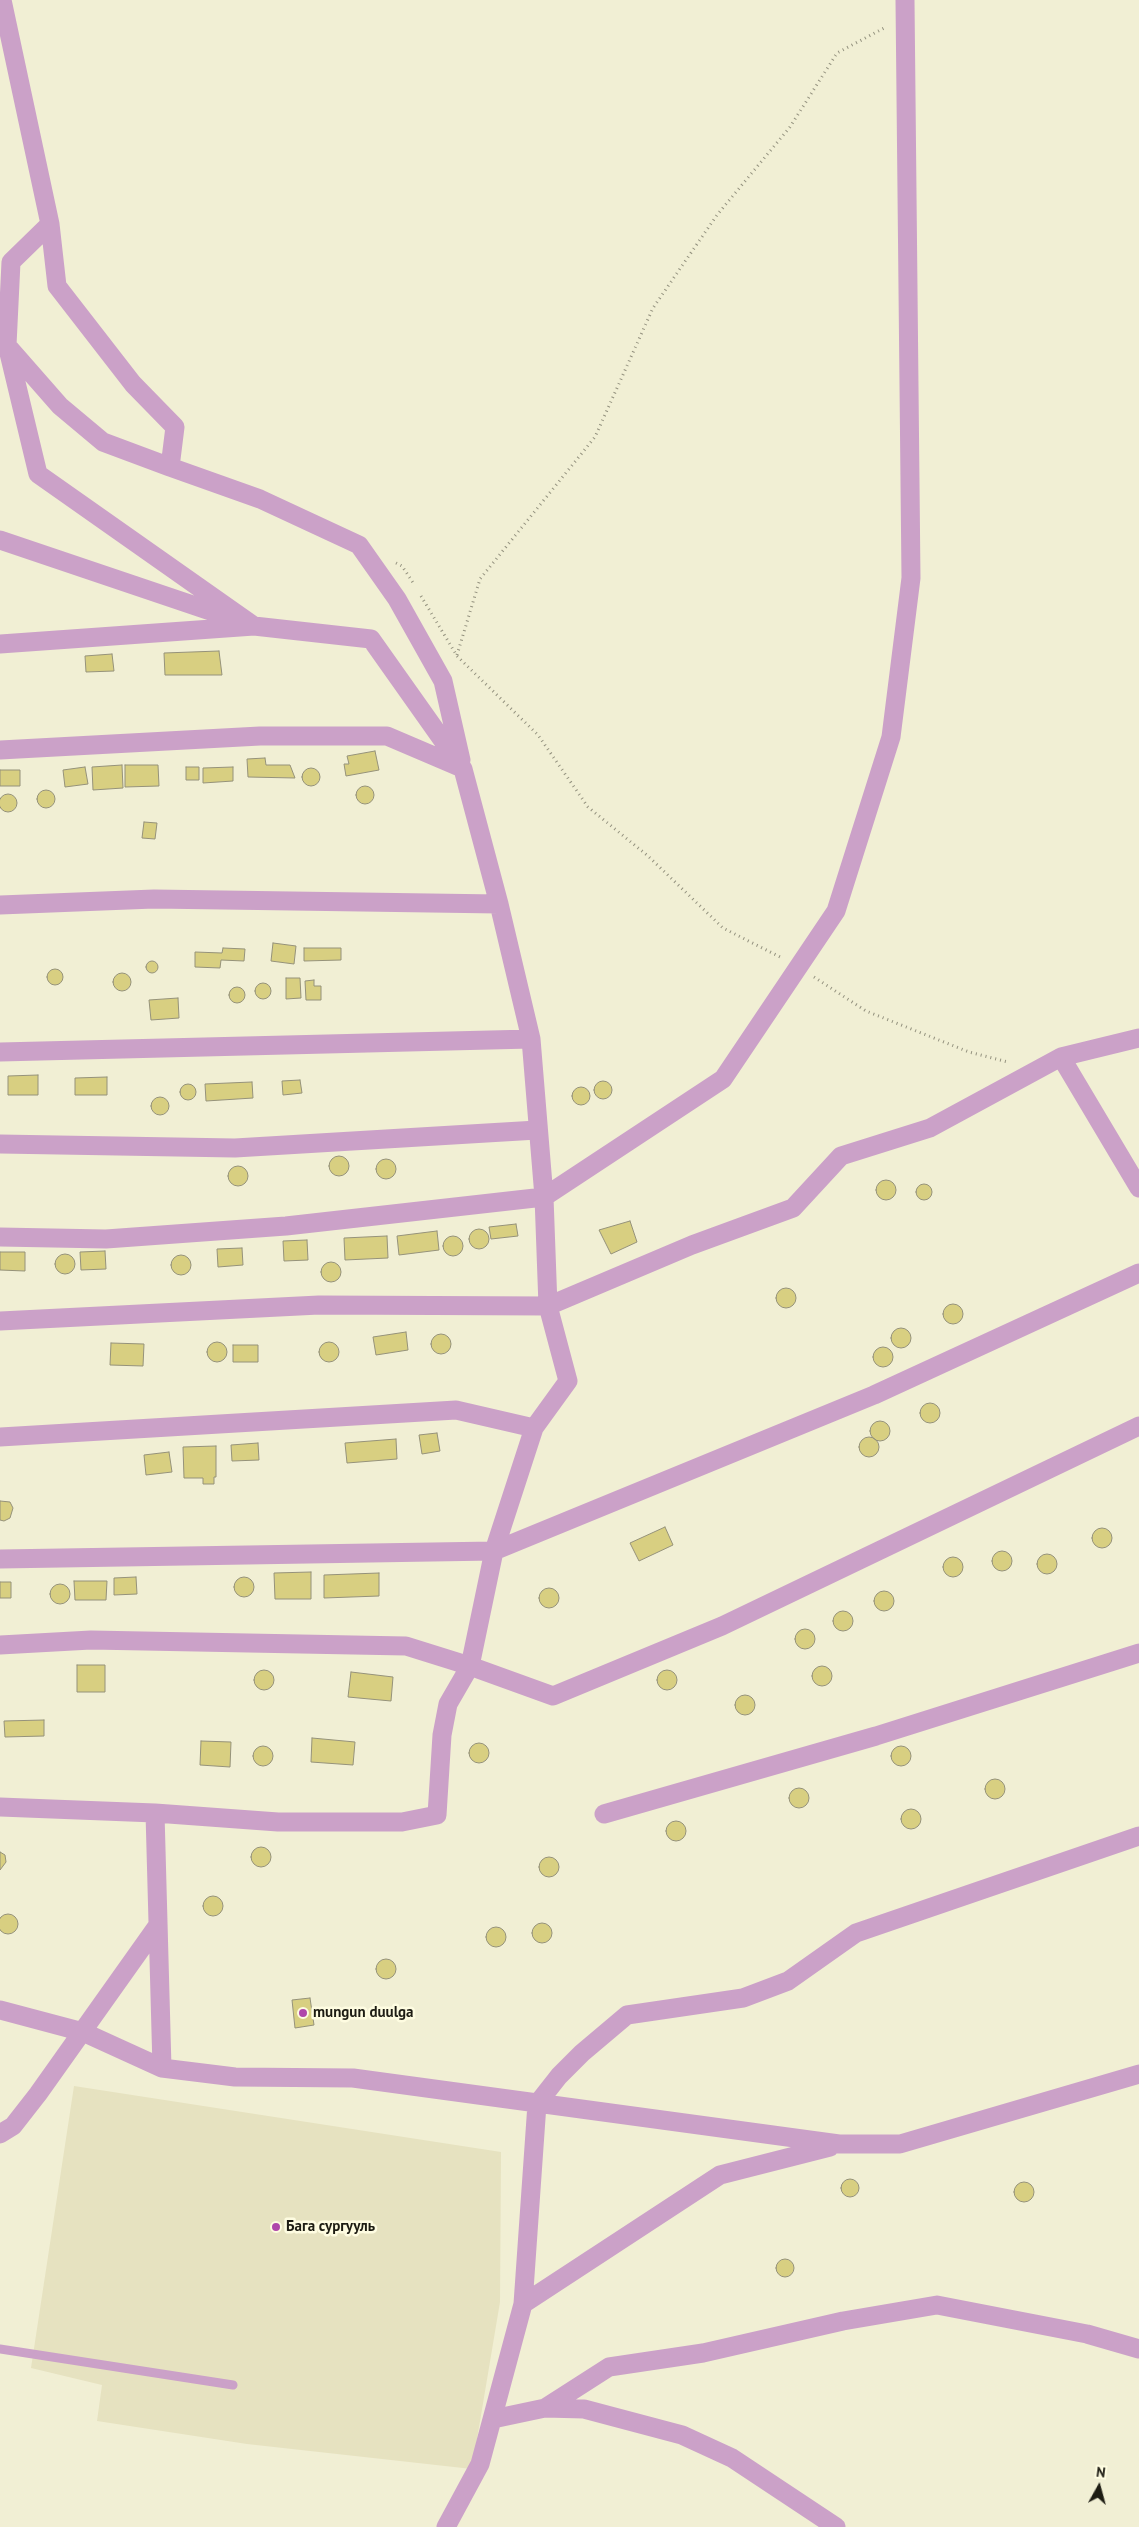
<!DOCTYPE html>
<html>
<head>
<meta charset="utf-8">
<style>
  body { margin:0 }
  #map { position:relative; width:1139px; height:2527px; overflow:hidden; background:#f1efd4; font-family:"PT Sans",sans-serif }
  canvas { display:block }
  .north { position:absolute; left:1074px; top:2462px; width:50px; height:50px; -webkit-text-stroke:4px #fefce1; paint-order:stroke; rotate:7deg; font-size:14px; font-weight:700; line-height:20px; text-align:center; color:#1d1c13 }
  .north::after { content:''; display:block; margin:auto; width:18px; height:22px; background:#1d1c13; clip-path:polygon(50% 0,100% 100%,50% 72%,0 100%) }
</style>
</head>
<body>
<div id="map">
<canvas width="1139" height="2527"></canvas>
<div class="north">N</div>
</div>
<script>
const ctx = document.querySelector('canvas').getContext('2d');
ctx.lineJoin = 'round';
function fill(path, color) { ctx.fillStyle = color; ctx.fill(path, 'evenodd'); }
const toPath = rows => new Path2D(rows.map(r => 'M' + r).join(''));
function strokePath(path, color, width, dash) { ctx.strokeStyle = color; ctx.lineWidth = width; ctx.lineCap = dash ? 'butt' : 'round'; ctx.setLineDash(dash || []); ctx.stroke(path); }
function write(font, color, halo, rows, align = 'center') {
  ctx.font = font + ' "PT Sans",sans-serif'; ctx.lineWidth = 5; ctx.setLineDash([]); ctx.textBaseline = 'middle'; ctx.strokeStyle = halo; ctx.fillStyle = color; for (const [text, x, y, turn = 0] of rows) {
    ctx.save(); ctx.translate(x, y); ctx.rotate((+turn || 0) * Math.PI / 180); ctx.textAlign = isNaN(turn) ? turn : align; if (halo) ctx.strokeText(text, 0, 0); ctx.fillText(text, 0, 0); ctx.restore();
  }
}
const built = toPath([
  [74,2086,501,2152,500,2302,472,2469,247,2444,97,2421,102,2385,31,2368]
]);
const building = toPath([
  [219,651,222,675,165,675,164,653,219,651],
  [112,654,114,671,86,672,85,656,112,654],
  [375,751,379,770,346,776,344,764,349,764,347,756,375,751],
  [265,758,266,765,290,765,295,778,248,777,247,759,265,758],
  [122,765,123,788,93,790,92,767,122,765],
  [125,765,158,765,159,786,125,787,125,765],
  [85,767,88,784,65,787,63,770,85,767],
  [186,767,199,767,199,780,186,780,186,767],
  [233,767,233,781,203,783,203,768,233,767],
  '302 777a9 9 0 1 1 18 0a9 9 0 1 1-18 0Z',
  [0,770,20,770,20,786,0,786,0,770],
  '356 795a9 9 0 1 1 18 0a9 9 0 1 1-18 0Z',
  '37 799a9 9 0 1 1 18 0a9 9 0 1 1-18 0Z',
  '-1 803a9 9 0 1 1 18 0a9 9 0 1 1-18 0Z',
  [144,822,157,823,155,839,142,838,144,822],
  [273,943,296,946,294,964,271,961,273,943],
  [223,948,245,949,244,961,221,960,220,968,195,967,195,952,222,953,223,948],
  [304,948,341,948,341,960,304,961,304,948],
  '146 967a6 6 0 1 1 12 0a6 6 0 1 1-12 0Z',
  '47 977a8 8 0 1 1 16 0a8 8 0 1 1-16 0Z',
  '113 982a9 9 0 1 1 18 0a9 9 0 1 1-18 0Z',
  [286,978,300,978,301,998,286,999,286,978],
  [314,980,314,986,321,986,321,1000,306,1000,305,981,314,980],
  '255 991a8 8 0 1 1 16 0a8 8 0 1 1-16 0Z',
  '229 995a8 8 0 1 1 16 0a8 8 0 1 1-16 0Z',
  [178,998,179,1018,151,1020,149,1000,178,998],
  [38,1075,38,1095,8,1095,8,1076,38,1075],
  [107,1077,107,1095,75,1095,75,1078,107,1077],
  [300,1080,302,1093,283,1095,282,1081,300,1080],
  '594 1090a9 9 0 1 1 18 0a9 9 0 1 1-18 0Z',
  [252,1082,253,1098,206,1101,205,1084,252,1082],
  '180 1092a8 8 0 1 1 16 0a8 8 0 1 1-16 0Z',
  '572 1096a9 9 0 1 1 18 0a9 9 0 1 1-18 0Z',
  '151 1106a9 9 0 1 1 18 0a9 9 0 1 1-18 0Z',
  '329 1166a10 10 0 1 1 20 0a10 10 0 1 1-20 0Z',
  '376 1169a10 10 0 1 1 20 0a10 10 0 1 1-20 0Z',
  '228 1176a10 10 0 1 1 20 0a10 10 0 1 1-20 0Z',
  '876 1190a10 10 0 1 1 20 0a10 10 0 1 1-20 0Z',
  '916 1192a8 8 0 1 1 16 0a8 8 0 1 1-16 0Z',
  [630,1221,637,1242,611,1254,599,1230,630,1221],
  [516,1224,518,1236,491,1239,489,1227,516,1224],
  '469 1239a10 10 0 1 1 20 0a10 10 0 1 1-20 0Z',
  [437,1231,439,1250,399,1255,397,1236,437,1231],
  '443 1246a10 10 0 1 1 20 0a10 10 0 1 1-20 0Z',
  [387,1236,388,1258,345,1260,344,1238,387,1236],
  [307,1240,308,1260,284,1261,283,1241,307,1240],
  [242,1248,243,1265,218,1267,217,1249,242,1248],
  [105,1251,106,1269,81,1270,80,1252,105,1251],
  [0,1252,25,1252,25,1271,0,1270,0,1252],
  '55 1264a10 10 0 1 1 20 0a10 10 0 1 1-20 0Z',
  '171 1265a10 10 0 1 1 20 0a10 10 0 1 1-20 0Z',
  '321 1272a10 10 0 1 1 20 0a10 10 0 1 1-20 0Z',
  '776 1298a10 10 0 1 1 20 0a10 10 0 1 1-20 0Z',
  '943 1314a10 10 0 1 1 20 0a10 10 0 1 1-20 0Z',
  '891 1338a10 10 0 1 1 20 0a10 10 0 1 1-20 0Z',
  [406,1332,408,1350,376,1355,373,1337,406,1332],
  '431 1344a10 10 0 1 1 20 0a10 10 0 1 1-20 0Z',
  '319 1352a10 10 0 1 1 20 0a10 10 0 1 1-20 0Z',
  '207 1352a10 10 0 1 1 20 0a10 10 0 1 1-20 0Z',
  [111,1343,144,1344,143,1366,110,1365,111,1343],
  [233,1345,258,1345,258,1362,233,1362,233,1345],
  '873 1357a10 10 0 1 1 20 0a10 10 0 1 1-20 0Z',
  '920 1413a10 10 0 1 1 20 0a10 10 0 1 1-20 0Z',
  '870 1431a10 10 0 1 1 20 0a10 10 0 1 1-20 0Z',
  [437,1433,440,1451,422,1454,419,1435,437,1433],
  '859 1447a10 10 0 1 1 20 0a10 10 0 1 1-20 0Z',
  [396,1439,397,1459,347,1463,345,1443,396,1439],
  [258,1443,259,1460,232,1461,231,1445,258,1443],
  [216,1446,216,1477,214,1477,214,1484,203,1484,203,1478,184,1478,183,1447,216,1446],
  [169,1452,172,1472,146,1475,144,1455,169,1452],
  [0,1501,10,1502,13,1508,10,1518,4,1521,0,1520,0,1501],
  [665,1527,673,1545,639,1561,630,1543,665,1527],
  '1092 1538a10 10 0 1 1 20 0a10 10 0 1 1-20 0Z',
  '992 1561a10 10 0 1 1 20 0a10 10 0 1 1-20 0Z',
  '1037 1564a10 10 0 1 1 20 0a10 10 0 1 1-20 0Z',
  '943 1567a10 10 0 1 1 20 0a10 10 0 1 1-20 0Z',
  [311,1572,311,1599,275,1599,274,1573,311,1572],
  [379,1573,379,1596,324,1598,324,1575,379,1573],
  '234 1587a10 10 0 1 1 20 0a10 10 0 1 1-20 0Z',
  [136,1577,137,1594,114,1595,114,1578,136,1577],
  [74,1581,107,1581,106,1600,75,1600,74,1581],
  [0,1582,11,1582,11,1598,0,1598,0,1582],
  '50 1594a10 10 0 1 1 20 0a10 10 0 1 1-20 0Z',
  '539 1598a10 10 0 1 1 20 0a10 10 0 1 1-20 0Z',
  '874 1601a10 10 0 1 1 20 0a10 10 0 1 1-20 0Z',
  '833 1621a10 10 0 1 1 20 0a10 10 0 1 1-20 0Z',
  '795 1639a10 10 0 1 1 20 0a10 10 0 1 1-20 0Z',
  [77,1665,105,1665,105,1692,77,1692,77,1665],
  '812 1676a10 10 0 1 1 20 0a10 10 0 1 1-20 0Z',
  '254 1680a10 10 0 1 1 20 0a10 10 0 1 1-20 0Z',
  '657 1680a10 10 0 1 1 20 0a10 10 0 1 1-20 0Z',
  [351,1672,393,1677,391,1701,348,1697,351,1672],
  '735 1705a10 10 0 1 1 20 0a10 10 0 1 1-20 0Z',
  [44,1720,44,1736,5,1737,4,1721,44,1720],
  [312,1738,355,1742,353,1765,311,1762,312,1738],
  [201,1741,231,1742,230,1767,200,1765,201,1741],
  '469 1753a10 10 0 1 1 20 0a10 10 0 1 1-20 0Z',
  '253 1756a10 10 0 1 1 20 0a10 10 0 1 1-20 0Z',
  '891 1756a10 10 0 1 1 20 0a10 10 0 1 1-20 0Z',
  '985 1789a10 10 0 1 1 20 0a10 10 0 1 1-20 0Z',
  '789 1798a10 10 0 1 1 20 0a10 10 0 1 1-20 0Z',
  '901 1819a10 10 0 1 1 20 0a10 10 0 1 1-20 0Z',
  '666 1831a10 10 0 1 1 20 0a10 10 0 1 1-20 0Z',
  '251 1857a10 10 0 1 1 20 0a10 10 0 1 1-20 0Z',
  [0,1852,5,1855,6,1862,0,1870,0,1852],
  '539 1867a10 10 0 1 1 20 0a10 10 0 1 1-20 0Z',
  '203 1906a10 10 0 1 1 20 0a10 10 0 1 1-20 0Z',
  '-2 1924a10 10 0 1 1 20 0a10 10 0 1 1-20 0Z',
  '532 1933a10 10 0 1 1 20 0a10 10 0 1 1-20 0Z',
  '486 1937a10 10 0 1 1 20 0a10 10 0 1 1-20 0Z',
  '376 1969a10 10 0 1 1 20 0a10 10 0 1 1-20 0Z',
  [310,1998,314,2025,295,2028,292,2000,310,1998],
  '841 2188a9 9 0 1 1 18 0a9 9 0 1 1-18 0Z',
  '1014 2192a10 10 0 1 1 20 0a10 10 0 1 1-20 0Z',
  '776 2268a9 9 0 1 1 18 0a9 9 0 1 1-18 0Z'
]);
const path = toPath([
  [396,563,402,566,414,584],
  [421,596,457,656,538,735,588,807,648,856,723,928,782,958],
  [457,655,480,579,595,437,653,308,717,215,790,127,837,53,886,27],
  [814,977,866,1011,969,1052,1008,1062]
]);
const service = toPath([
  [0,2349,233,2385]
]);
const minor = toPath([
  [2,0,50,224,57,286,133,384,175,427,170,467,260,499,359,545,397,599,443,681,461,760],
  [50,224,11,262,7,345,38,474,254,626],
  [10,349,60,406,103,442,170,467],
  [0,540,234,619],
  [0,644,254,626,371,639,463,769,499,904,531,1039,544,1197,548,1306,568,1381,534,1428,494,1551,470,1666,448,1704,442,1735,437,1815,402,1822,278,1822,155,1813,0,1807],
  [0,750,260,736,387,736,462,768],
  [0,905,154,899,499,904],
  [0,1052,531,1039],
  [1061,1057,1139,1038],
  [0,1144,235,1148,537,1130],
  [0,1237,106,1239,286,1226,544,1197,723,1079,836,911,891,737,911,578,905,0],
  [0,1321,319,1305,548,1306,692,1245,793,1208,841,1156,930,1128,1061,1057,1139,1188],
  [0,1437,456,1410,534,1428],
  [0,1559,494,1551,874,1395,1139,1273],
  [0,1645,91,1640,406,1646,470,1666,553,1696,722,1626,1139,1426],
  [155,1813,162,2068],
  [604,1814,876,1736,1139,1653],
  [0,2010,83,2032,162,2068,235,2077,353,2078,839,2144,900,2144,1139,2074],
  [0,2134,13,2126,38,2094,158,1925],
  [523,2304,720,2175,830,2147],
  [545,2408,584,2409,682,2435,732,2458,836,2527],
  [493,2419,545,2408,609,2367,703,2353,843,2321,937,2305,1087,2334,1139,2349],
  [446,2527,480,2464,523,2304,537,2104,559,2076,582,2053,627,2015,743,1998,788,1981,856,1933,1139,1836]
]);
const markers = [
  [303,2013,5,"#af47aa"],
  [276,2227,5,"#af47aa"]
];
const poiNames = [
  ["mungun duulga",313,2013],
  ["Бага сургууль",286,2227]
];
fill(built, '#e6e2c0');
fill(building, '#d8cf81');
strokePath(building, '#95927a', 1);
strokePath(path, '#94927f', 3, [1, 4]);
strokePath(service, '#cba1c8', 9);
strokePath(minor, '#cba1c8', 19);
for (const [x, y, r, color] of markers) { const dot = new Path2D(); dot.arc(x, y, r, 0, 2 * Math.PI); ctx.fillStyle = color; ctx.fill(dot); strokePath(dot, '#fefce1', 2); }
write('bold 15px', '#1d1c13', '#fefce1', poiNames, 'left');
</script>
</body>
</html>
